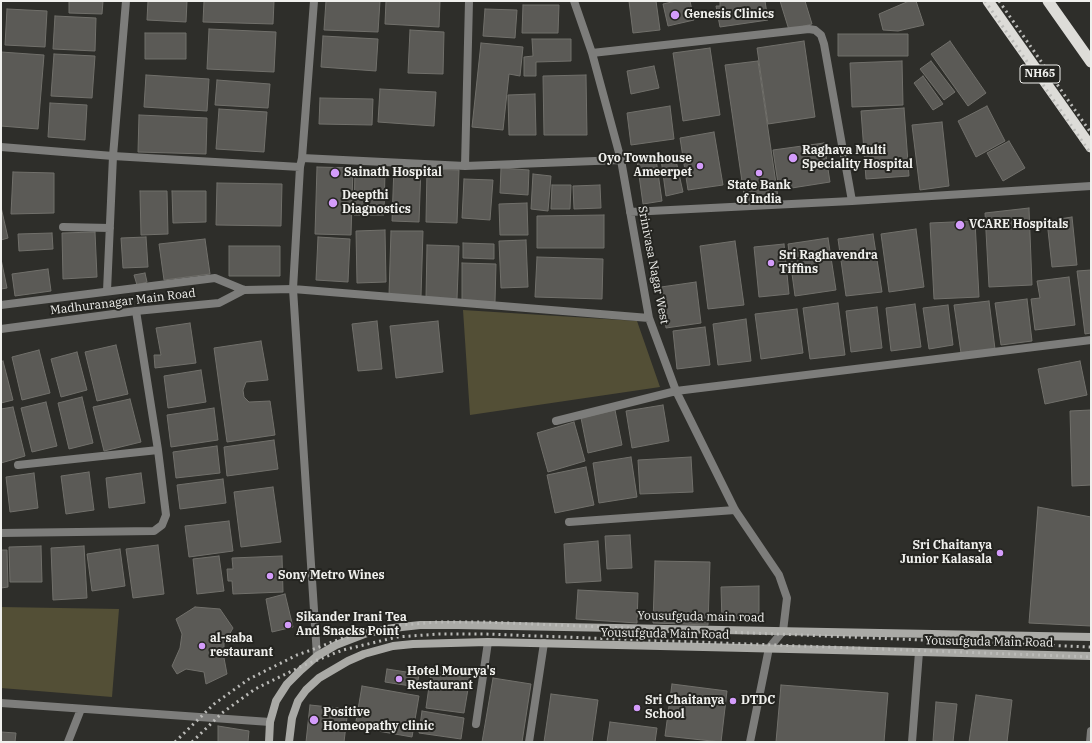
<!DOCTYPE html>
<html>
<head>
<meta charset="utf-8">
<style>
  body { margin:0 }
  #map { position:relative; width:1092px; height:743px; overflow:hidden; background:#2e2e2a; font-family:"IBM Plex Serif",serif }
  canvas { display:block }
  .frame { position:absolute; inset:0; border:2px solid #f0f0ed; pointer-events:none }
</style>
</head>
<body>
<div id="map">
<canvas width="1092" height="743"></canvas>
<div class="frame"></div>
</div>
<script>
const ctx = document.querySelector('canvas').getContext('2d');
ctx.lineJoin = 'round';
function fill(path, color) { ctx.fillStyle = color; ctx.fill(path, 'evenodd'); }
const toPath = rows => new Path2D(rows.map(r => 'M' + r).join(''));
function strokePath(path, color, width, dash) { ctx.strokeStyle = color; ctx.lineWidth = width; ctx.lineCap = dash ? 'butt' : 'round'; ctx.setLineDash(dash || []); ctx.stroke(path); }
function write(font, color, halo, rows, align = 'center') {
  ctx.font = font + ' "IBM Plex Serif",serif'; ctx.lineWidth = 4; ctx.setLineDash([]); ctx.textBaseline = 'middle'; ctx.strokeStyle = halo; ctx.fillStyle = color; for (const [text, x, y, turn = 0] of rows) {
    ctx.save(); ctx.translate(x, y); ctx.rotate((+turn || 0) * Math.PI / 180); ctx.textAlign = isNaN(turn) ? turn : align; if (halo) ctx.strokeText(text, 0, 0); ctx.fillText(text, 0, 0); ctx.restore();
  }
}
const green = toPath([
  [463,310,637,321,660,387,470,415],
  [1,607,119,609,112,697,1,688]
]);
const building = toPath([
  [69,1,103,1,102,14,69,13,69,1],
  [148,1,187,1,186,22,147,20,148,1],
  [204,1,274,1,273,24,203,22,204,1],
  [326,1,380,1,378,32,324,30,326,1],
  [386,1,440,1,439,27,385,24,386,1],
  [629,1,656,1,660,30,633,33,629,1],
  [676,1,690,1,694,20,668,26,663,4,676,1],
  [720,1,765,1,768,20,720,27,716,6,720,6,720,1],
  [780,1,805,1,812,24,789,30,780,1],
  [909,1,916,1,924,25,898,31,883,30,879,14,909,1],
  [523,5,559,5,558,33,522,33,523,5],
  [7,9,47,11,45,47,5,45,7,9],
  [485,9,517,10,515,38,483,36,485,9],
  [55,16,96,18,95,51,53,49,55,16],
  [209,29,276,32,274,72,207,69,209,29],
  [410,30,444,32,443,74,408,73,410,30],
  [145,33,186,33,186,59,145,59,145,33],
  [838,34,908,34,908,56,838,56,838,34],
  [323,36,378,39,376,71,321,67,323,36],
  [532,39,571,39,571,61,536,62,536,76,524,76,524,57,533,56,532,39],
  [804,41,815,117,768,124,757,48,804,41],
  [950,41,986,93,968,106,931,54,950,41],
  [481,43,523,47,520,76,509,74,503,130,472,127,481,43],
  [710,48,720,115,683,121,673,53,710,48],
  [1,52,44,55,38,129,1,126,1,52],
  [54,54,95,56,92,98,51,96,54,54],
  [758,61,778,197,745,202,725,65,758,61],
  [902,61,903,105,852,107,850,63,902,61],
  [931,61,955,92,944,100,920,69,931,61],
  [654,66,659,88,631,94,627,71,654,66],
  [146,75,209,79,207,111,144,107,146,75],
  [586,75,587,135,544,135,543,76,586,75],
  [923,76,943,104,933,110,914,83,923,76],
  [217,80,270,84,268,108,215,105,217,80],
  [380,89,436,92,434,126,378,122,380,89],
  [535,94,536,135,509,135,508,95,535,94],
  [320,98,373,99,372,125,319,124,320,98],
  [50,103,87,105,85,140,48,137,50,103],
  [670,106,674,139,631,145,627,113,670,106],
  [987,106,1005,141,976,157,958,121,987,106],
  [904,108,909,176,866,179,861,111,904,108],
  [219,109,267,112,264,152,216,149,219,109],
  [139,115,207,118,206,154,138,152,139,115],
  [942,122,949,186,920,190,912,125,942,122],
  [714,132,723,185,688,190,680,138,714,132],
  [1009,141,1025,168,1003,181,987,153,1009,141],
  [824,143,830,182,779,190,773,150,824,143],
  [675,156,683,192,666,196,661,159,675,156],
  [656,159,662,201,643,204,637,161,656,159],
  [394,166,421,166,419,222,392,221,394,166],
  [317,167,353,168,351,235,315,234,317,167],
  [501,168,529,170,528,195,500,193,501,168],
  [427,169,459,170,457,223,426,222,427,169],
  [355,171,385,171,384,215,354,215,355,171],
  [13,172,54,173,54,213,11,214,13,172],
  [533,174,551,176,548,211,531,209,533,174],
  [464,179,493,180,490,220,462,218,464,179],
  [217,183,282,184,281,226,216,225,217,183],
  [552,185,571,185,570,209,551,209,552,185],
  [600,185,601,208,574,209,573,186,600,185],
  [140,191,167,191,168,234,141,235,140,191],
  [172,191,206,191,206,222,173,223,172,191],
  [527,203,528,235,500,235,499,204,527,203],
  [1,207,8,238,1,240,1,207],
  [1029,208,1032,285,989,287,985,213,1029,208],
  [604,215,604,248,537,248,537,216,604,215],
  [1072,217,1077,265,1052,267,1047,221,1072,217],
  [975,221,979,297,934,299,930,223,975,221],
  [916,229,924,287,889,292,881,234,916,229],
  [385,230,386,282,357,283,356,231,385,230],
  [391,231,423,231,421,296,389,295,391,231],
  [95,232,97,277,63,279,62,233,95,232],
  [52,233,53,249,19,251,18,234,52,233],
  [873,234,882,292,846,296,838,239,873,234],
  [146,237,148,267,123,268,121,238,146,237],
  [318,237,350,239,348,282,316,280,318,237],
  [828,238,836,290,795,296,788,244,828,238],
  [205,239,210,274,164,280,159,244,205,239],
  [526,240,528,287,501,288,499,241,526,240],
  [735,241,744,305,708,309,700,246,735,241],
  [463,243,494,244,494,259,463,258,463,243],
  [784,244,789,294,759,297,754,247,784,244],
  [427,245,459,246,457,299,426,298,427,245],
  [229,246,280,246,280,276,229,276,229,246],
  [537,257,603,259,602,299,535,297,537,257],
  [1,259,7,288,1,289,1,259],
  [462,263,496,264,495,302,462,301,462,263],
  [48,269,51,291,15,296,12,274,48,269],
  [1091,270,1091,333,1085,334,1077,271,1091,270],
  [145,273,147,282,137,285,134,275,145,273],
  [1069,277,1075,325,1035,330,1031,299,1040,298,1037,281,1069,277],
  [696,282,701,323,666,328,661,287,696,282],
  [1027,299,1032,341,1001,345,995,303,1027,299],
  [989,301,995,349,961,353,954,305,989,301],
  [838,303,845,355,810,359,803,308,838,303],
  [915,304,921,347,891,351,886,308,915,304],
  [948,305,953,345,929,349,923,308,948,305],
  [877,307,882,348,851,352,846,311,877,307],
  [797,309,803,353,761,359,755,314,797,309],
  [746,319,751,361,718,365,713,324,746,319],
  [377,321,382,369,358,371,352,324,377,321],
  [438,321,443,372,396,378,390,326,438,321],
  [190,323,196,363,155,368,154,355,161,355,156,328,190,323],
  [705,327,710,365,677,369,673,331,705,327],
  [261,341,268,380,246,382,243,390,244,397,249,402,270,401,275,435,227,442,214,348,261,341],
  [116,345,128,394,97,401,85,352,116,345],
  [39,350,50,393,22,400,12,357,39,350],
  [77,352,87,390,61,397,51,359,77,352],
  [3,361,13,400,1,403,1,362,3,361],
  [1080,361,1087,395,1045,404,1038,369,1080,361],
  [201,370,206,402,168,408,164,376,201,370],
  [82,397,93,443,69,449,58,403,82,397],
  [130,399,141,442,104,451,93,407,130,399],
  [46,402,57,446,32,452,21,408,46,402],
  [663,405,669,441,632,448,626,411,663,405],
  [13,407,25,456,1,463,1,409,13,407],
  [214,408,218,440,171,447,167,415,214,408],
  [615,410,622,445,588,453,581,418,615,410],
  [1091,410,1091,485,1072,486,1070,411,1091,410],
  [574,422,585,461,548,472,537,433,574,422],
  [274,440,278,469,227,476,224,447,274,440],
  [217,446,220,473,176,478,173,452,217,446],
  [631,457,637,497,599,503,593,463,631,457],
  [691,457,693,492,640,494,638,460,691,457],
  [586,467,594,505,555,513,547,475,586,467],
  [89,472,94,510,66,514,61,476,89,472],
  [34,473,38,508,10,512,6,477,34,473],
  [141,473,145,503,109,508,106,478,141,473],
  [223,479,226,503,180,509,177,485,223,479],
  [273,487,281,542,241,547,234,492,273,487],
  [1038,507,1091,517,1091,626,1029,623,1038,507],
  [229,521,233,551,189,557,185,526,229,521],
  [630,535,632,568,607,569,605,536,630,535],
  [598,541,601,581,566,583,564,544,598,541],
  [158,545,164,594,133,598,126,549,158,545],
  [41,546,42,582,10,582,9,547,41,546],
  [84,546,87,598,53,600,51,548,84,546],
  [120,549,125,586,92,591,87,554,120,549],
  [1,550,7,550,8,587,1,588,1,550],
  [219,556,224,591,197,594,193,559,219,556],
  [282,556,283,592,233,594,232,581,228,581,227,569,233,569,232,558,282,556],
  [655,561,710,562,708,625,653,623,655,561],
  [759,586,759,621,722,622,721,587,759,586],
  [578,590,638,593,637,623,576,619,578,590],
  [285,594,293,627,272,632,266,599,285,594],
  [195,607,220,609,233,628,224,644,224,658,227,674,206,684,204,672,186,669,177,674,172,666,180,648,182,634,176,619,195,607],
  [387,669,419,674,417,687,385,682,387,669],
  [431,672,470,677,464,713,426,708,431,672],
  [493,678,531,684,522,742,482,742,493,678],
  [672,684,727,691,721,742,665,736,672,684],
  [781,685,888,693,884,742,776,742,781,685],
  [362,686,419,696,412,737,355,727,362,686],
  [551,694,598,700,592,742,544,742,551,694],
  [976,695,1012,700,1007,742,969,742,976,695],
  [936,702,957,704,953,742,933,741,936,702],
  [310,705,348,709,344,742,306,742,310,705],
  [422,711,464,718,461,739,419,733,422,711],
  [610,722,657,728,655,742,607,742,610,722],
  [218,726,249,731,248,742,218,742,218,726],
  [1,732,16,733,15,742,1,742,1,732]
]);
const service = toPath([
  [1,703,270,722],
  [68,742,81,709],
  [529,742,544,643],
  [912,742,919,652],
  [1090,742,1091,731]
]);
const minor = toPath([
  [314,1,302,158,300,167,293,289,649,318],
  [574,1,592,53,621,160,649,318,676,391,735,510,779,575,787,598,783,631,769,648,750,742],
  [592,53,809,29,815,30,821,35,824,44,852,201],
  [1,147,113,156,300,167],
  [302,158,465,166,621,160],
  [465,166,469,1],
  [630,212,852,201,1091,186],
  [63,227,110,228],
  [107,291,113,156,126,1],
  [556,421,676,391,1091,340],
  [18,465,158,450],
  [569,522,735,510],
  [1,533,154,531,162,525,166,515,158,450,136,311],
  [476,724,488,642]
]);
const tertiary = toPath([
  [1,305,215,278,244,290,293,289,317,656],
  [1,329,136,311,219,303,244,290]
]);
const secondary = toPath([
  [269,742,270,722,276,701,287,684,301,670,317,656,336,645,367,633,393,628,420,625,458,625,1091,637],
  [289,742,292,718,298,701,306,690,319,678,348,661,364,654,393,646,413,644,488,642,1091,656]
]);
const trunk = toPath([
  [988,1,1091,147],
  [1048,1,1091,62]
]);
const rail = toPath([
  [985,1,1091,154],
  [999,1,1091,133],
  [175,742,214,704,249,679,297,655,314,649,340,639,390,626,438,622,485,622,1091,647],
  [192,742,222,713,255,689,302,666,343,650,397,637,439,634,485,634,1091,657]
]);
const markers = [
  [675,15,5,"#d49cfb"],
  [793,158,5,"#d49cfb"],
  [700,166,4,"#d49cfb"],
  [335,173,5,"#d49cfb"],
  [759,173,4,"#d49cfb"],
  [333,203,5,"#d49cfb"],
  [960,225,5,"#d49cfb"],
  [771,263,4,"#d49cfb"],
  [1000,553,4,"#d49cfb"],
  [270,576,4,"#d49cfb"],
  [288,625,4,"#d49cfb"],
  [202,646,4,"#d49cfb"],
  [399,679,4,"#d49cfb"],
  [733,701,4,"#d49cfb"],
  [637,708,4,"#d49cfb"],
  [314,720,5,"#d49cfb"]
];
const shields = [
  [1040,74,40]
];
const shieldNames = [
  ["NH65",1040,74]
];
const poiNames = [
  ["Genesis Clinics",684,15],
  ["Raghava Multi",802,151],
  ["Speciality Hospital",802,165],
  ["Oyo Townhouse",692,159,"right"],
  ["Ameerpet",692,173,"right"],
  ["Sainath Hospital",344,173],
  ["State Bank",759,186,"center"],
  ["of India",759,200,"center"],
  ["Deepthi",342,196],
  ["Diagnostics",342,210],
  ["VCARE Hospitals",969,225],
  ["Sri Raghavendra",779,256],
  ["Tiffins",779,270],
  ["Sri Chaitanya",992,546,"right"],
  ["Junior Kalasala",992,560,"right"],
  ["Sony Metro Wines",278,576],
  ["Sikander Irani Tea",296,618],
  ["And Snacks Point",296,632],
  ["al-saba",210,639],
  ["restaurant",210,653],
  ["Hotel Mourya's",407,672],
  ["Restaurant",407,686],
  ["Sri Chaitanya",645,701],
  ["School",645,715],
  ["DTDC",741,701],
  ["Positive",323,713],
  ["Homeopathy clinic",323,727]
];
const streetNames = [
  ["Srinivasa Nagar West",653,265,79],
  ["Madhuranagar Main Road",123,302,-7],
  ["Yousufguda main road",701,617,1],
  ["Yousufguda Main Road",665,634,1],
  ["Yousufguda Main Road",989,642,1]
];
fill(green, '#534f36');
fill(building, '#5b5a56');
strokePath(building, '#71706b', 1);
strokePath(service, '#7d7d7b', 8);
strokePath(minor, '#7d7d7b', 8);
strokePath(tertiary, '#7d7d7b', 8);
strokePath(secondary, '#aaaaa6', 8);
strokePath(trunk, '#dddcd8', 11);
strokePath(rail, '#bbbbb8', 3, [2, 4]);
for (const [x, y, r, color] of markers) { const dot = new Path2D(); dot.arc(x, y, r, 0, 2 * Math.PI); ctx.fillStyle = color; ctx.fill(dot); strokePath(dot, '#242420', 1.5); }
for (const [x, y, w] of shields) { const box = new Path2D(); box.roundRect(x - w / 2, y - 9, w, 18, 3); ctx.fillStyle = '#242420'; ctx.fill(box); strokePath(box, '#f0f0ed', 1); }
write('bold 11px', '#f0f0ed', null, shieldNames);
write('bold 12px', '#f0f0ed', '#242420', poiNames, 'left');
write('12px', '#f0f0ed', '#242420', streetNames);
</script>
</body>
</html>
